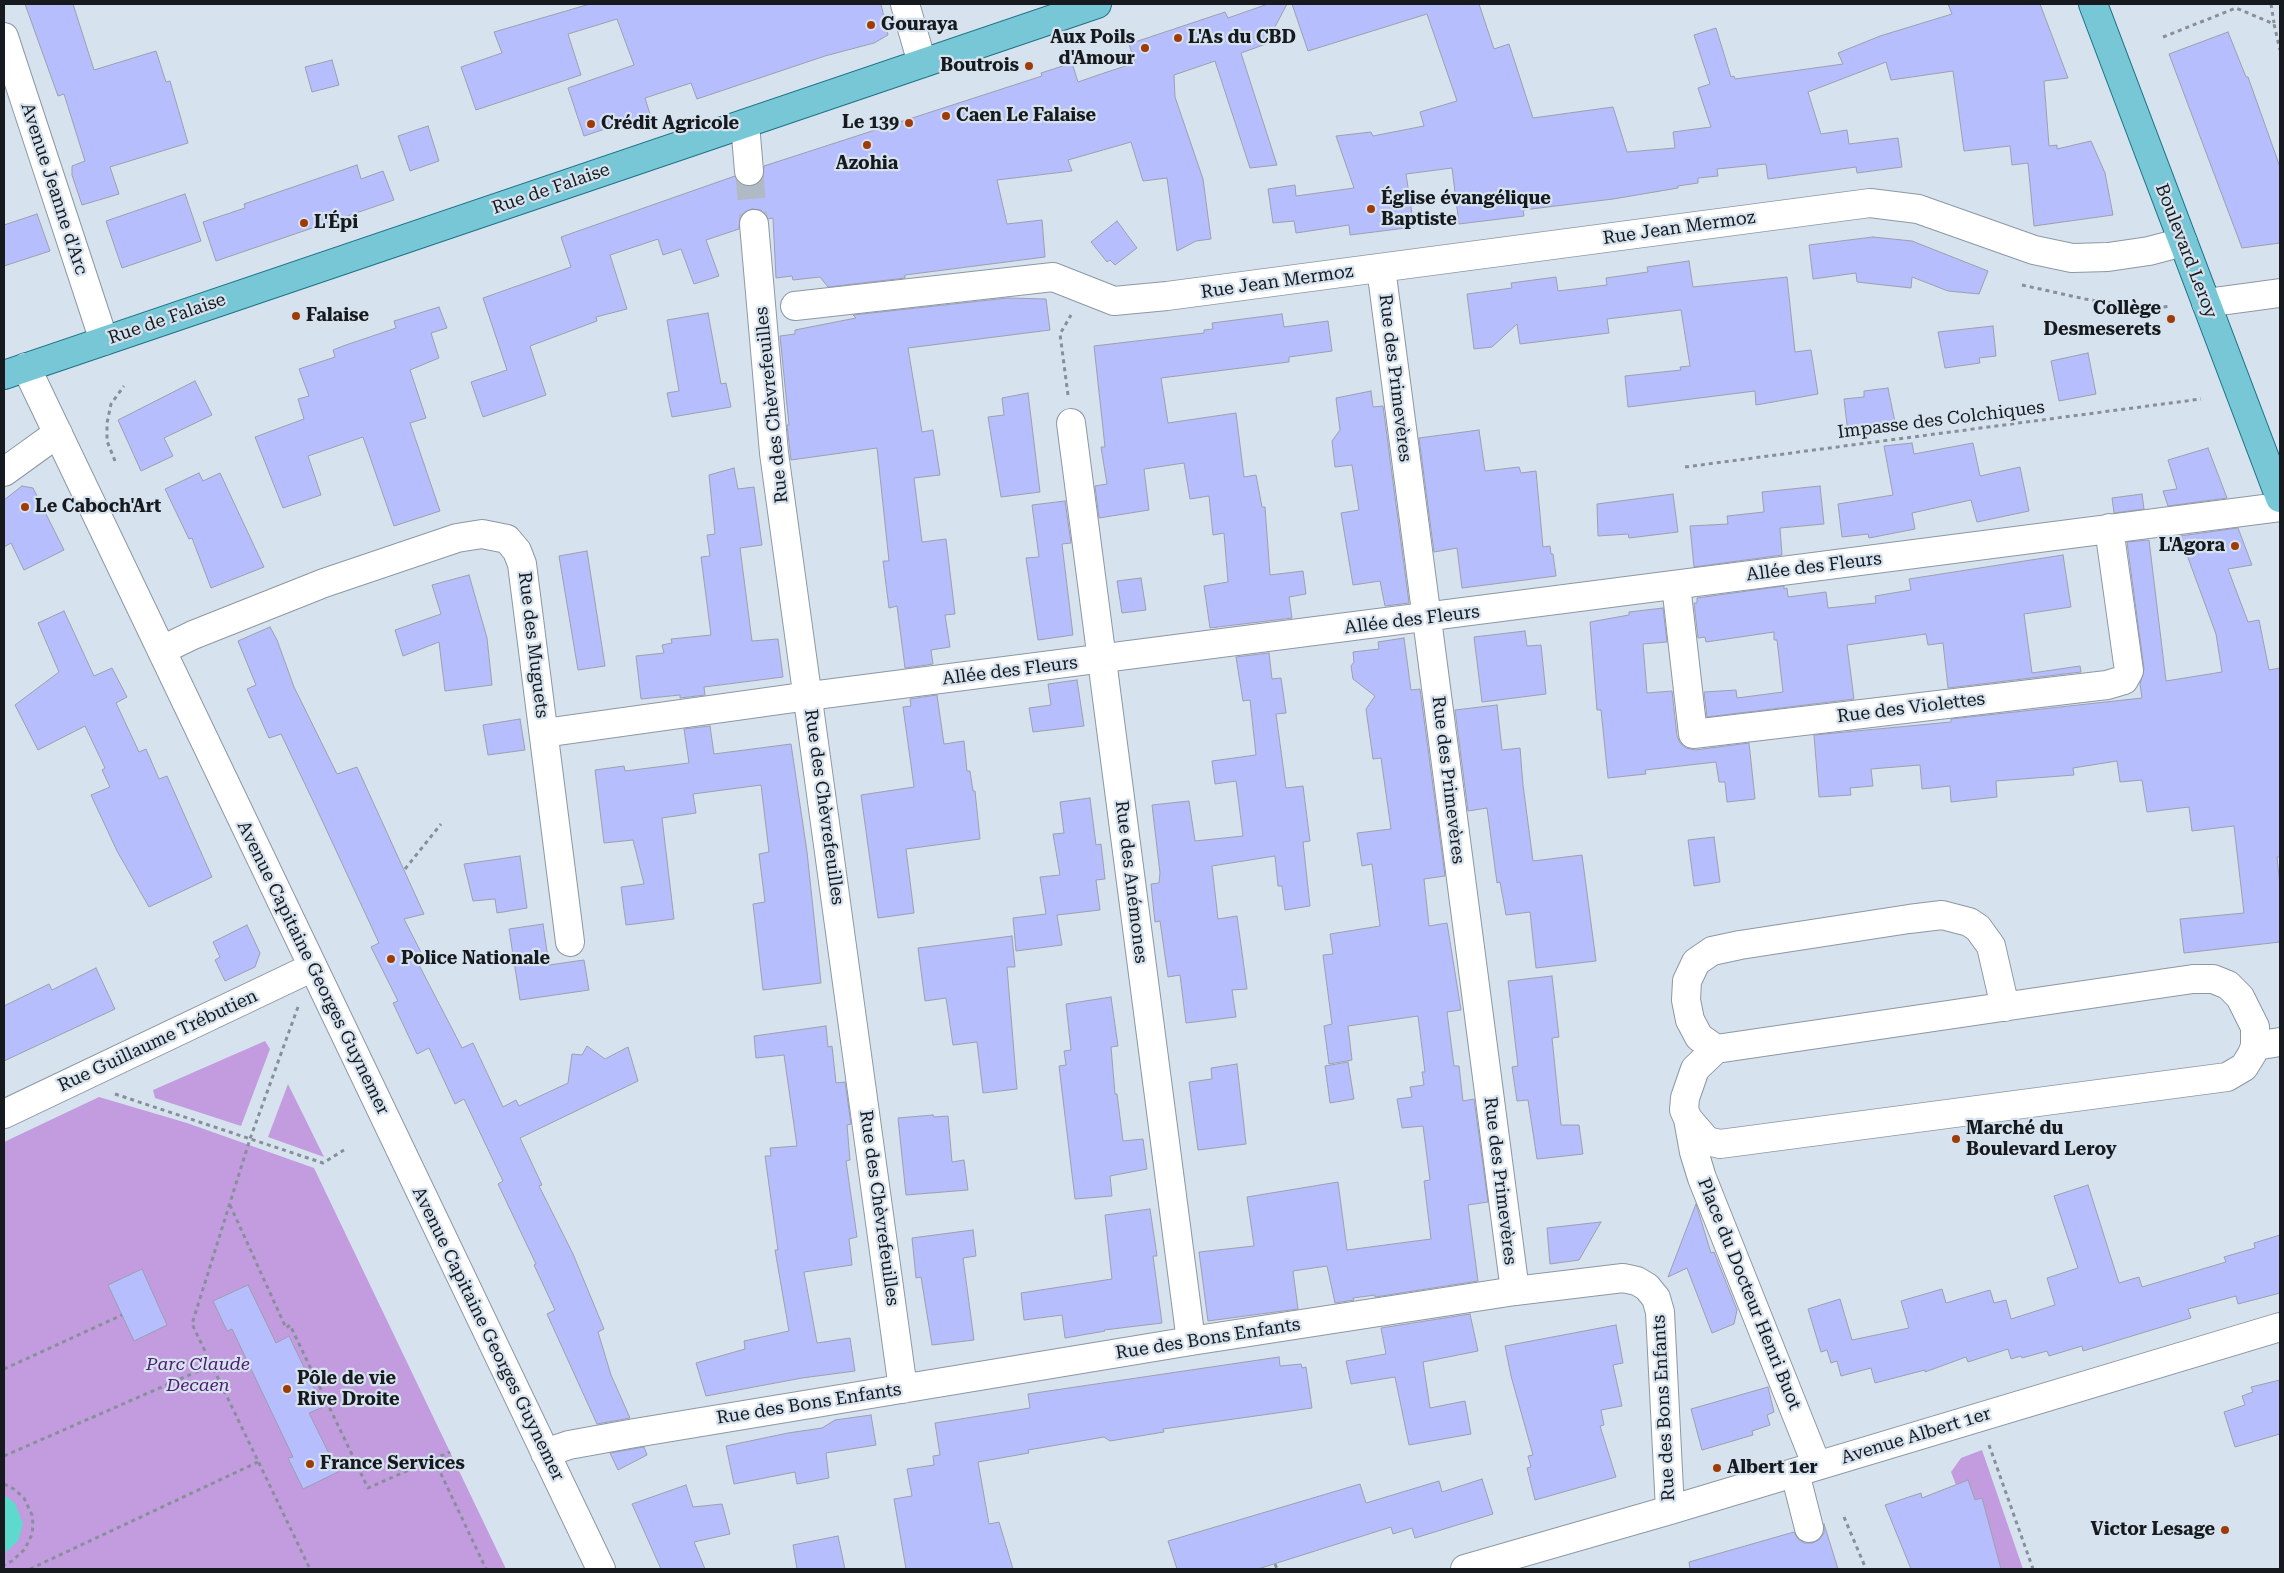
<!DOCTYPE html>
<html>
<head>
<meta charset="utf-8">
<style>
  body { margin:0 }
  #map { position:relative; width:2284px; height:1573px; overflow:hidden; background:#d6e2ee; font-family:"Roboto Serif",serif }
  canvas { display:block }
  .frame { position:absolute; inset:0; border:5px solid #161a1e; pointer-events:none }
</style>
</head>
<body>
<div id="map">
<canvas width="2284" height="1573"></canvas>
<div class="frame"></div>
</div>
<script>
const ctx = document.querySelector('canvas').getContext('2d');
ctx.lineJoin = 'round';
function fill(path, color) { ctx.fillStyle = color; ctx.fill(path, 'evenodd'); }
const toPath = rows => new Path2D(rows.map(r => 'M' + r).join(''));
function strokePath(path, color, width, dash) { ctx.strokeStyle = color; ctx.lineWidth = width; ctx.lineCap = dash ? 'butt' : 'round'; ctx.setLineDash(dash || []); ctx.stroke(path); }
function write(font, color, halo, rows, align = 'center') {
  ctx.font = font + ' "Roboto Serif",serif'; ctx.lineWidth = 4.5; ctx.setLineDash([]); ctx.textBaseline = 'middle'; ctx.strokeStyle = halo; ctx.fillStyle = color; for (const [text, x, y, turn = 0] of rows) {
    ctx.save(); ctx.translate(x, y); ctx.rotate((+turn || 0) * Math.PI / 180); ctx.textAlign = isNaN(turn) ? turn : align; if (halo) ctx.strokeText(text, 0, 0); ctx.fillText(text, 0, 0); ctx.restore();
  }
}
const green = toPath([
  [265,1041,270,1049,241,1126,155,1098,153,1090],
  [288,1084,324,1157,268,1137],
  [99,1097,187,1123,314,1168,506,1569,4,1569,4,1142],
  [1982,1450,2023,1569,2001,1569,1982,1498,1975,1500,1968,1480,1956,1485,1951,1472,1961,1458]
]);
const water = toPath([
  [4,1495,15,1503,23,1524,18,1541,4,1554]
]);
const building = toPath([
  [25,4,73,4,94,70,156,51,166,82,170,81,188,143,110,167,119,194,82,205,72,175,72,166,85,161,64,94,58,96,25,4],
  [590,4,881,4,888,35,874,43,825,56,697,99,691,83,645,98,650,114,584,136,568,88,634,65,617,19,568,34,581,75,476,110,461,67,502,53,494,32,590,4],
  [1268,4,1287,4,1266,44,1241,53,1277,165,1250,168,1215,61,1174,75,1175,97,1203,179,1211,239,1196,241,1177,251,1167,178,1143,181,1131,142,1068,160,1072,171,997,180,1007,224,1042,220,1045,257,905,275,905,278,828,287,820,277,793,280,792,276,776,278,773,218,768,219,761,210,752,209,745,212,740,217,739,229,706,240,719,276,694,284,681,249,663,255,658,239,610,255,627,309,596,317,597,321,530,346,546,395,483,417,471,382,507,370,483,298,571,267,561,237,735,176,742,185,751,186,758,184,763,178,764,166,1042,76,1041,73,1072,63,1078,82,1107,72,1135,63,1129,44,1225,12,1228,18,1268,4],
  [1292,4,1479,4,1494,49,1509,44,1533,118,1613,107,1627,152,1675,148,1673,132,1711,127,1698,88,1710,84,1694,35,1716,28,1731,77,1734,76,1735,79,1843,64,1838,53,1880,36,1952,14,1948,4,2040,4,2068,78,2044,81,2049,146,2057,145,2057,149,2091,141,2105,173,2113,215,2034,226,2028,163,2012,165,2010,146,1964,151,1953,71,1891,80,1886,62,1808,92,1821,134,1847,130,1849,144,1898,138,1902,167,1857,173,1856,167,1768,179,1766,164,1717,169,1718,176,1698,178,1698,183,1678,186,1678,188,1613,199,1523,210,1524,216,1459,224,1452,168,1406,174,1414,227,1350,235,1349,225,1296,233,1294,221,1273,223,1268,189,1295,185,1296,196,1354,188,1336,136,1371,132,1373,136,1424,126,1420,112,1457,101,1427,14,1308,51,1292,4],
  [2228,32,2246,77,2248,77,2280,167,2280,243,2242,248,2169,54,2228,32],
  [332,60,339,85,312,92,305,67,332,60],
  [428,126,439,161,410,171,398,136,428,126],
  [357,165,361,179,383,171,394,200,216,261,203,222,245,208,244,204,357,165],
  [185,194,201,241,122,268,106,221,185,194],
  [37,214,50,251,4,266,4,225,37,214],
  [1117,221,1137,248,1115,265,1110,260,1107,262,1091,242,1117,221],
  [1873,237,1912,241,1988,271,1979,294,1948,291,1912,277,1911,288,1857,282,1856,273,1813,279,1809,245,1873,237],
  [1689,261,1693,287,1787,277,1795,352,1811,350,1818,394,1756,405,1755,391,1628,407,1625,376,1681,370,1680,367,1690,366,1681,310,1607,319,1609,333,1520,344,1517,324,1492,347,1474,349,1467,294,1512,288,1511,283,1556,277,1558,291,1607,285,1606,278,1648,272,1647,267,1689,261],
  [1008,298,1046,299,1050,330,908,348,922,432,933,430,940,475,914,478,922,542,946,539,955,614,945,615,950,647,931,650,933,664,905,668,897,606,889,608,883,561,889,561,877,448,791,460,787,425,789,425,780,336,795,334,795,330,856,318,853,315,1008,298],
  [439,307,447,328,431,333,439,358,410,370,426,418,410,423,440,511,394,526,363,437,308,456,321,495,283,508,255,437,304,419,298,399,309,396,299,369,335,357,333,350,343,346,396,328,394,321,439,307],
  [708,313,721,384,726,383,731,407,672,417,667,393,679,391,667,320,708,313],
  [1282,314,1284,327,1328,321,1332,351,1289,357,1289,362,1161,378,1168,423,1236,413,1244,477,1256,475,1262,507,1265,507,1270,575,1303,571,1306,594,1289,597,1292,618,1210,628,1204,586,1228,582,1224,533,1213,535,1209,496,1190,499,1184,463,1144,469,1149,510,1099,518,1095,486,1107,484,1101,447,1105,447,1094,346,1204,333,1204,330,1213,329,1212,323,1282,314],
  [1993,326,1996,356,1979,358,1980,363,1945,368,1938,332,1993,326],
  [2088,353,2096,394,2059,401,2051,361,2088,353],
  [195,381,212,415,164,438,173,456,141,471,118,420,195,381],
  [1888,388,1896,427,1848,433,1844,399,1864,397,1864,391,1888,388],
  [1371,391,1373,407,1383,406,1409,603,1385,606,1380,581,1353,585,1341,513,1359,510,1352,465,1335,467,1332,441,1340,430,1336,398,1371,391],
  [1028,393,1040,492,1001,497,988,417,1004,415,1002,398,1028,393],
  [1479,430,1485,471,1519,467,1521,473,1536,471,1543,547,1550,546,1551,554,1553,554,1556,576,1462,588,1457,548,1434,552,1419,438,1479,430],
  [1912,443,1914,454,1973,443,1980,476,2020,467,2029,511,1977,522,1971,500,1912,513,1915,529,1869,538,1868,534,1842,537,1838,504,1893,495,1884,446,1912,443],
  [2208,448,2227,498,2168,506,2163,491,2177,489,2168,460,2208,448],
  [734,468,738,489,754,487,762,545,740,548,752,641,778,639,783,677,704,687,705,695,680,698,680,695,641,699,636,656,664,653,662,645,672,643,671,639,711,635,701,557,710,556,707,535,715,534,709,475,734,468],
  [199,473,203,481,220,473,264,567,211,588,192,538,189,539,165,489,199,473],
  [22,486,33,488,64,550,24,570,11,543,4,547,4,500,22,486],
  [1820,486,1824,524,1780,528,1782,555,1694,567,1690,526,1728,524,1727,516,1764,512,1762,492,1820,486],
  [1673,494,1678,532,1629,538,1628,534,1598,536,1597,504,1673,494],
  [2142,494,2144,509,2114,513,2112,498,2142,494],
  [1065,501,1071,543,1062,544,1073,635,1038,640,1026,558,1039,557,1032,505,1065,501],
  [2238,528,2252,565,2228,569,2248,622,2259,620,2269,670,2280,668,2280,857,2277,857,2280,886,2280,942,2184,953,2180,919,2244,913,2234,826,2192,831,2189,807,2147,812,2142,780,2120,782,2117,761,2073,768,2074,775,1996,781,1997,797,1951,802,1950,786,1922,789,1920,765,1871,769,1873,786,1850,788,1851,795,1819,797,1814,735,1951,722,1951,719,2142,698,2140,684,2144,669,2127,542,2149,540,2166,681,2222,672,2216,634,2180,536,2238,528],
  [587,551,605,666,578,670,559,556,587,551],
  [2063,555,2071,607,2024,614,2032,673,2080,666,2081,672,1948,688,1943,643,1928,645,1926,634,1847,645,1854,699,1707,717,1704,692,1736,690,1737,698,1783,692,1777,640,1774,640,1774,632,1706,642,1705,637,1698,638,1694,603,1697,603,1697,598,1784,586,1784,589,1787,588,1788,597,1826,592,1828,608,1876,603,1875,596,1911,590,1909,579,2063,555],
  [469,575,487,638,492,685,445,691,439,642,403,656,395,630,441,614,432,585,469,575],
  [1141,578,1146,610,1122,613,1117,581,1141,578],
  [1663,608,1667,642,1643,644,1647,693,1672,691,1677,736,1680,743,1686,748,1695,750,1749,743,1755,799,1727,802,1725,782,1719,782,1716,762,1645,770,1646,774,1608,778,1601,710,1597,710,1590,622,1629,615,1629,612,1663,608],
  [64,611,94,676,112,668,127,697,116,703,139,752,146,749,159,779,167,776,212,877,149,907,117,851,91,795,110,787,102,770,105,768,85,726,38,750,15,705,59,672,38,623,64,611],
  [270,627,277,640,294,687,337,774,357,767,424,914,404,919,426,962,419,965,462,1048,473,1043,503,1107,516,1100,519,1106,568,1083,572,1054,582,1055,587,1046,605,1059,628,1047,638,1081,520,1138,542,1185,539,1186,573,1254,604,1329,598,1332,611,1375,630,1418,597,1424,547,1314,555,1310,534,1265,536,1264,498,1184,503,1181,464,1099,455,1104,429,1048,417,1054,393,1003,398,1001,371,947,379,943,314,803,281,734,269,738,247,689,256,685,238,641,270,627],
  [1525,631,1527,646,1541,645,1546,694,1482,702,1474,637,1525,631],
  [1404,638,1411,690,1420,689,1445,876,1424,879,1429,926,1447,923,1461,1010,1447,1012,1454,1066,1459,1066,1463,1101,1474,1099,1488,1202,1468,1205,1478,1281,1375,1297,1375,1295,1353,1298,1354,1300,1335,1303,1327,1266,1293,1271,1298,1309,1208,1321,1199,1252,1254,1246,1247,1197,1338,1182,1347,1250,1431,1239,1424,1181,1430,1180,1423,1126,1402,1128,1397,1099,1412,1097,1410,1087,1424,1085,1422,1072,1425,1072,1418,1016,1348,1026,1352,1060,1329,1064,1324,1026,1332,1024,1323,955,1333,954,1330,934,1380,926,1372,864,1362,866,1357,833,1391,829,1381,758,1373,759,1366,709,1375,696,1353,679,1351,666,1354,662,1353,652,1379,649,1378,642,1404,638],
  [1269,653,1272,679,1281,678,1286,713,1276,714,1286,788,1303,786,1310,841,1303,842,1310,906,1285,910,1282,886,1278,886,1275,856,1212,866,1218,919,1237,916,1247,989,1232,990,1236,1017,1186,1023,1180,975,1168,977,1160,921,1155,922,1151,884,1159,883,1160,873,1152,805,1189,801,1195,841,1243,836,1236,781,1215,784,1212,761,1256,755,1250,700,1243,701,1236,657,1269,653],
  [1077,680,1084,726,1033,732,1029,708,1051,705,1048,684,1077,680],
  [937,695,944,744,964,741,967,771,970,771,973,791,975,791,980,839,906,849,914,913,878,918,861,795,914,787,903,707,911,706,910,699,937,695],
  [1497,705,1502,750,1520,748,1523,785,1533,861,1582,855,1596,961,1536,968,1530,912,1506,915,1500,882,1497,883,1487,808,1468,811,1455,710,1497,705],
  [520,719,525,750,488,755,483,725,520,719],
  [710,726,714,754,791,744,807,852,821,983,763,990,753,904,765,902,759,854,769,852,761,785,693,794,696,813,662,818,674,919,626,925,621,887,644,884,633,840,604,843,595,770,624,766,625,771,689,763,684,729,710,726],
  [1090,798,1096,845,1101,844,1105,879,1096,880,1100,910,1057,915,1062,945,1016,951,1013,918,1046,914,1040,877,1060,875,1053,834,1064,833,1060,802,1090,798],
  [1714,837,1720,882,1694,886,1688,840,1714,837],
  [520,856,527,908,497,913,495,899,473,901,464,864,520,856],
  [543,924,549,965,584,960,589,990,520,1000,509,929,543,924],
  [247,925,260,953,255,967,225,981,215,960,220,957,213,942,247,925],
  [1012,936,1015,967,1007,967,1017,1089,983,1093,977,1042,953,1045,946,998,925,1001,918,948,1012,936],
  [96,968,115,1009,4,1061,4,1006,49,984,52,990,96,968],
  [1552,976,1559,1037,1552,1038,1561,1125,1579,1125,1583,1154,1537,1159,1528,1100,1517,1101,1512,1067,1518,1066,1508,981,1552,976],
  [1111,997,1118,1046,1111,1047,1115,1094,1117,1094,1123,1141,1143,1139,1147,1169,1110,1176,1112,1196,1075,1199,1059,1066,1066,1065,1064,1051,1071,1050,1066,1004,1111,997],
  [826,1026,828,1047,832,1046,836,1083,845,1082,851,1124,847,1125,850,1160,846,1161,857,1237,849,1239,852,1265,804,1272,817,1343,850,1338,855,1371,802,1378,706,1396,696,1363,745,1349,744,1341,789,1331,775,1250,778,1250,765,1156,771,1156,770,1148,797,1146,784,1055,756,1058,754,1036,826,1026],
  [1348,1062,1354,1099,1330,1103,1325,1066,1348,1062],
  [1237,1064,1246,1144,1198,1150,1189,1082,1212,1079,1211,1068,1237,1064],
  [933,1115,934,1117,948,1116,952,1162,964,1160,968,1190,906,1195,898,1118,933,1115],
  [2088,1185,2119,1283,2139,1277,2142,1287,2226,1262,2224,1257,2255,1248,2254,1243,2280,1235,2280,1293,2238,1304,2236,1296,2188,1309,2191,1318,2083,1351,2082,1346,2049,1356,2047,1351,2022,1358,2021,1356,2011,1359,2008,1349,1968,1362,1966,1357,1925,1372,1925,1370,1875,1383,1871,1368,1841,1376,1837,1361,1831,1363,1827,1350,1821,1352,1808,1309,1840,1299,1852,1340,1909,1328,1901,1301,1942,1289,1946,1303,1990,1290,1994,1303,2006,1300,2011,1319,2055,1305,2047,1278,2078,1268,2054,1196,2088,1185],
  [1696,1204,1711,1253,1714,1252,1737,1310,1734,1324,1712,1333,1687,1268,1668,1277,1696,1204],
  [1150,1209,1157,1256,1153,1256,1162,1323,1104,1330,1105,1331,1065,1338,1062,1315,1024,1320,1021,1293,1112,1279,1105,1215,1150,1209],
  [1601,1222,1579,1260,1550,1264,1547,1228,1601,1222],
  [973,1230,976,1256,963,1258,974,1340,932,1345,921,1277,916,1278,912,1238,973,1230],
  [142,1269,167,1325,134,1341,108,1285,142,1269],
  [248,1285,276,1343,289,1336,323,1407,309,1413,338,1472,303,1489,288,1458,293,1457,232,1329,227,1331,213,1301,248,1285],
  [1470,1314,1478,1351,1423,1362,1430,1408,1465,1401,1471,1434,1409,1445,1395,1377,1351,1384,1346,1361,1386,1354,1381,1328,1470,1314],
  [1616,1325,1623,1363,1613,1365,1622,1406,1601,1410,1604,1425,1600,1426,1616,1477,1535,1500,1527,1468,1531,1467,1528,1456,1533,1455,1511,1376,1505,1346,1616,1325],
  [1279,1357,1280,1366,1301,1364,1302,1368,1306,1367,1312,1408,1163,1429,1164,1432,1110,1441,1104,1437,1028,1450,1029,1453,978,1462,989,1524,999,1522,1013,1569,906,1569,894,1499,912,1496,907,1469,934,1465,933,1456,940,1455,935,1423,1030,1408,1028,1394,1279,1357],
  [2280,1380,2280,1434,2235,1447,2224,1412,2245,1405,2242,1396,2253,1392,2251,1387,2280,1380],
  [1768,1387,1774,1412,1767,1415,1770,1425,1752,1431,1753,1435,1702,1450,1691,1409,1768,1387],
  [871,1415,876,1445,826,1453,829,1478,797,1484,795,1472,734,1484,726,1446,788,1433,822,1428,835,1420,871,1415],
  [644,1447,647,1455,618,1470,610,1453,644,1447],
  [1482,1479,1493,1514,1415,1538,1412,1528,1393,1534,1391,1527,1258,1569,1177,1569,1168,1541,1360,1484,1366,1503,1439,1481,1442,1492,1482,1479],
  [1968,1480,1975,1500,1982,1498,2001,1569,1911,1569,1885,1505,1921,1493,1922,1498,1968,1480],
  [686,1485,693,1507,722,1504,730,1534,694,1542,705,1569,661,1569,632,1504,686,1485],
  [1824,1524,1838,1569,1690,1569,1689,1562,1794,1532,1798,1539,1804,1543,1813,1543,1820,1539,1824,1533,1824,1524],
  [838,1536,845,1569,797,1569,793,1545,838,1536]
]);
const minorTunnel = toPath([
  [749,171,754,224]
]);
const path = toPath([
  [2271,4,2274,23],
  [2163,37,2236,8,2274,24,2280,50],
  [2022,285,2085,299,2147,309,2171,306],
  [1068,395,1060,334,1071,315],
  [115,461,107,441,107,423,111,404,124,386],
  [1685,467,2201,399],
  [405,869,441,824],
  [298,1007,250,1139,192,1324,310,1569],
  [115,1094,323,1163,344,1150],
  [230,1205,286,1328,290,1325,368,1488,450,1452],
  [4,1369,122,1315],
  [1989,1445,2033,1569],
  [4,1456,212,1365],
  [434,1459,486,1569],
  [4,1484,14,1489,24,1498,32,1515,33,1524,32,1534,25,1549,12,1561,4,1565],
  [1844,1517,1866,1569],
  [1275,1564,1277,1569],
  [4,1568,4,1569],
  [30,1569,258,1462]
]);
const minor = toPath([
  [905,4,922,63],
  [4,37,104,341],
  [745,124,749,171],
  [754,224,774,453,903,1389],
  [1381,268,1515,1291],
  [2206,303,2280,293],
  [795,306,1053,277,1114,301,1167,296,1870,203,1918,209,2034,250,2072,258,2108,257,2149,251,2183,242],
  [26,367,601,1569],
  [1071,423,1191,1341],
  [4,472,58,433],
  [1676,585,1693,734,2107,685,2124,680,2129,671,2109,528],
  [162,650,193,635,324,583,457,538,482,534,507,539,517,551,522,564,570,942],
  [544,733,809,696,2280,507],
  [2193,979,2213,979,2228,985,2240,997,2255,1027,2255,1046,2252,1054,2244,1067,2227,1077,1720,1144,1707,1141,1688,1119,1684,1110,1685,1098,1695,1069,1716,1049,2193,979],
  [2255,1046,2280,1042],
  [1716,1049,1699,1037,1690,1020,1686,1000,1687,981,1696,962,1712,951,1740,945,1909,919,1942,915,1969,922,1978,928,1991,946,2005,1007],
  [4,1114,313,967],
  [1688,1119,1694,1152,1702,1178,1817,1466],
  [545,1453,569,1445,635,1433,1191,1341,1515,1291,1623,1278,1637,1281,1647,1287,1656,1298,1660,1312,1670,1510],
  [1795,1473,1809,1528],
  [1465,1569,1670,1510,2280,1327]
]);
const major = toPath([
  [2093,4,2280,498],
  [4,375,1097,4]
]);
const markers = [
  [871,25,5,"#9f3b06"],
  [1178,38,5,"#9f3b06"],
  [1145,48,5,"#9f3b06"],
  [1029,66,5,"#9f3b06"],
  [946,116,5,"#9f3b06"],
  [909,123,5,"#9f3b06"],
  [591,124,5,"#9f3b06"],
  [867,145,5,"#9f3b06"],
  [1371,209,5,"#9f3b06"],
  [304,223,5,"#9f3b06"],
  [296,316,5,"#9f3b06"],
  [2171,319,5,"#9f3b06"],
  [25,507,5,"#9f3b06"],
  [2235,546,5,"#9f3b06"],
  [391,959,5,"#9f3b06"],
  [1956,1139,5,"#9f3b06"],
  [287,1389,5,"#9f3b06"],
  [310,1464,5,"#9f3b06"],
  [1717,1468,5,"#9f3b06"],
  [2225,1530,5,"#9f3b06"]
];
const poiNames = [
  ["Gouraya",881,25],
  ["Aux Poils",1135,38,"right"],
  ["d'Amour",1135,59,"right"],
  ["L'As du CBD",1188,38],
  ["Boutrois",1019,66,"right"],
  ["Caen Le Falaise",956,116],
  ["Le 139",899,123,"right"],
  ["Crédit Agricole",601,124],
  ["Azohia",867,164,"center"],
  ["Église évangélique",1381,199],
  ["Baptiste",1381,220],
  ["L'Épi",314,223],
  ["Collège",2161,309,"right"],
  ["Desmeserets",2161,330,"right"],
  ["Falaise",306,316],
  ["Le Caboch'Art",35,507],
  ["L'Agora",2225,546,"right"],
  ["Police Nationale",401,959],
  ["Marché du",1966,1129],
  ["Boulevard Leroy",1966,1150],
  ["Pôle de vie",297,1379],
  ["Rive Droite",297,1400],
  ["France Services",320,1464],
  ["Albert 1er",1727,1468],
  ["Victor Lesage",2215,1530,"right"]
];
const streetNames = [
  ["Avenue Jeanne d'Arc",54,189,72],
  ["Rue de Falaise",551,189,-19],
  ["Rue Jean Mermoz",1679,228,-8],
  ["Boulevard Leroy",2186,251,69],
  ["Rue Jean Mermoz",1277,282,-8],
  ["Rue de Falaise",167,319,-19],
  ["Rue des Primevères",1395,378,83],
  ["Rue des Chèvrefeuilles",772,405,-96],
  ["Impasse des Colchiques",1941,420,-7],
  ["Allée des Fleurs",1814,567,-7],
  ["Allée des Fleurs",1412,620,-7],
  ["Rue des Muguets",533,645,83],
  ["Allée des Fleurs",1010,671,-7],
  ["Rue des Violettes",1911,708,-7],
  ["Rue des Primevères",1448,780,83],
  ["Rue des Chèvrefeuilles",824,807,82],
  ["Rue des Anémones",1131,882,83],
  ["Avenue Capitaine Georges Guynemer",313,968,64],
  ["Rue Guillaume Trébutien",158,1041,-25],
  ["Rue des Primevères",1500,1181,83],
  ["Rue des Chèvrefeuilles",879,1208,82],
  ["Place du Docteur Henri Buot",1749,1294,68],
  ["Avenue Capitaine Georges Guynemer",488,1334,64],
  ["Rue des Bons Enfants",1208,1339,-9],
  ["Rue des Bons Enfants",809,1404,-9],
  ["Rue des Bons Enfants",1664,1408,-93],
  ["Avenue Albert 1er",1916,1436,-17]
];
const parkNames = [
  ["Parc Claude",198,1365],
  ["Decaen",198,1386]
];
fill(green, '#c29cdf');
fill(water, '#5ddacd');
fill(building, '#b6befe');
strokePath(building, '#9d9fae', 1);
strokePath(minorTunnel, '#b0bac4', 28, [28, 14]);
strokePath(minor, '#8c98a3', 30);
strokePath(major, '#1b7285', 30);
strokePath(path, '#879099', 3, [4, 4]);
strokePath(minor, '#fff', 28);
strokePath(major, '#78c7d7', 28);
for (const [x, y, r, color] of markers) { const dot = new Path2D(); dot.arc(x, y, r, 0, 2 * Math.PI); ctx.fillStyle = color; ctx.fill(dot); strokePath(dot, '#d6e2ee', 2); }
write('bold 18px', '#161a1e', '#d6e2ee', poiNames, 'left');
write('18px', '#161a1e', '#d6e2ee', streetNames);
write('italic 18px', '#501a70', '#d6e2ee', parkNames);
</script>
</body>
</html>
